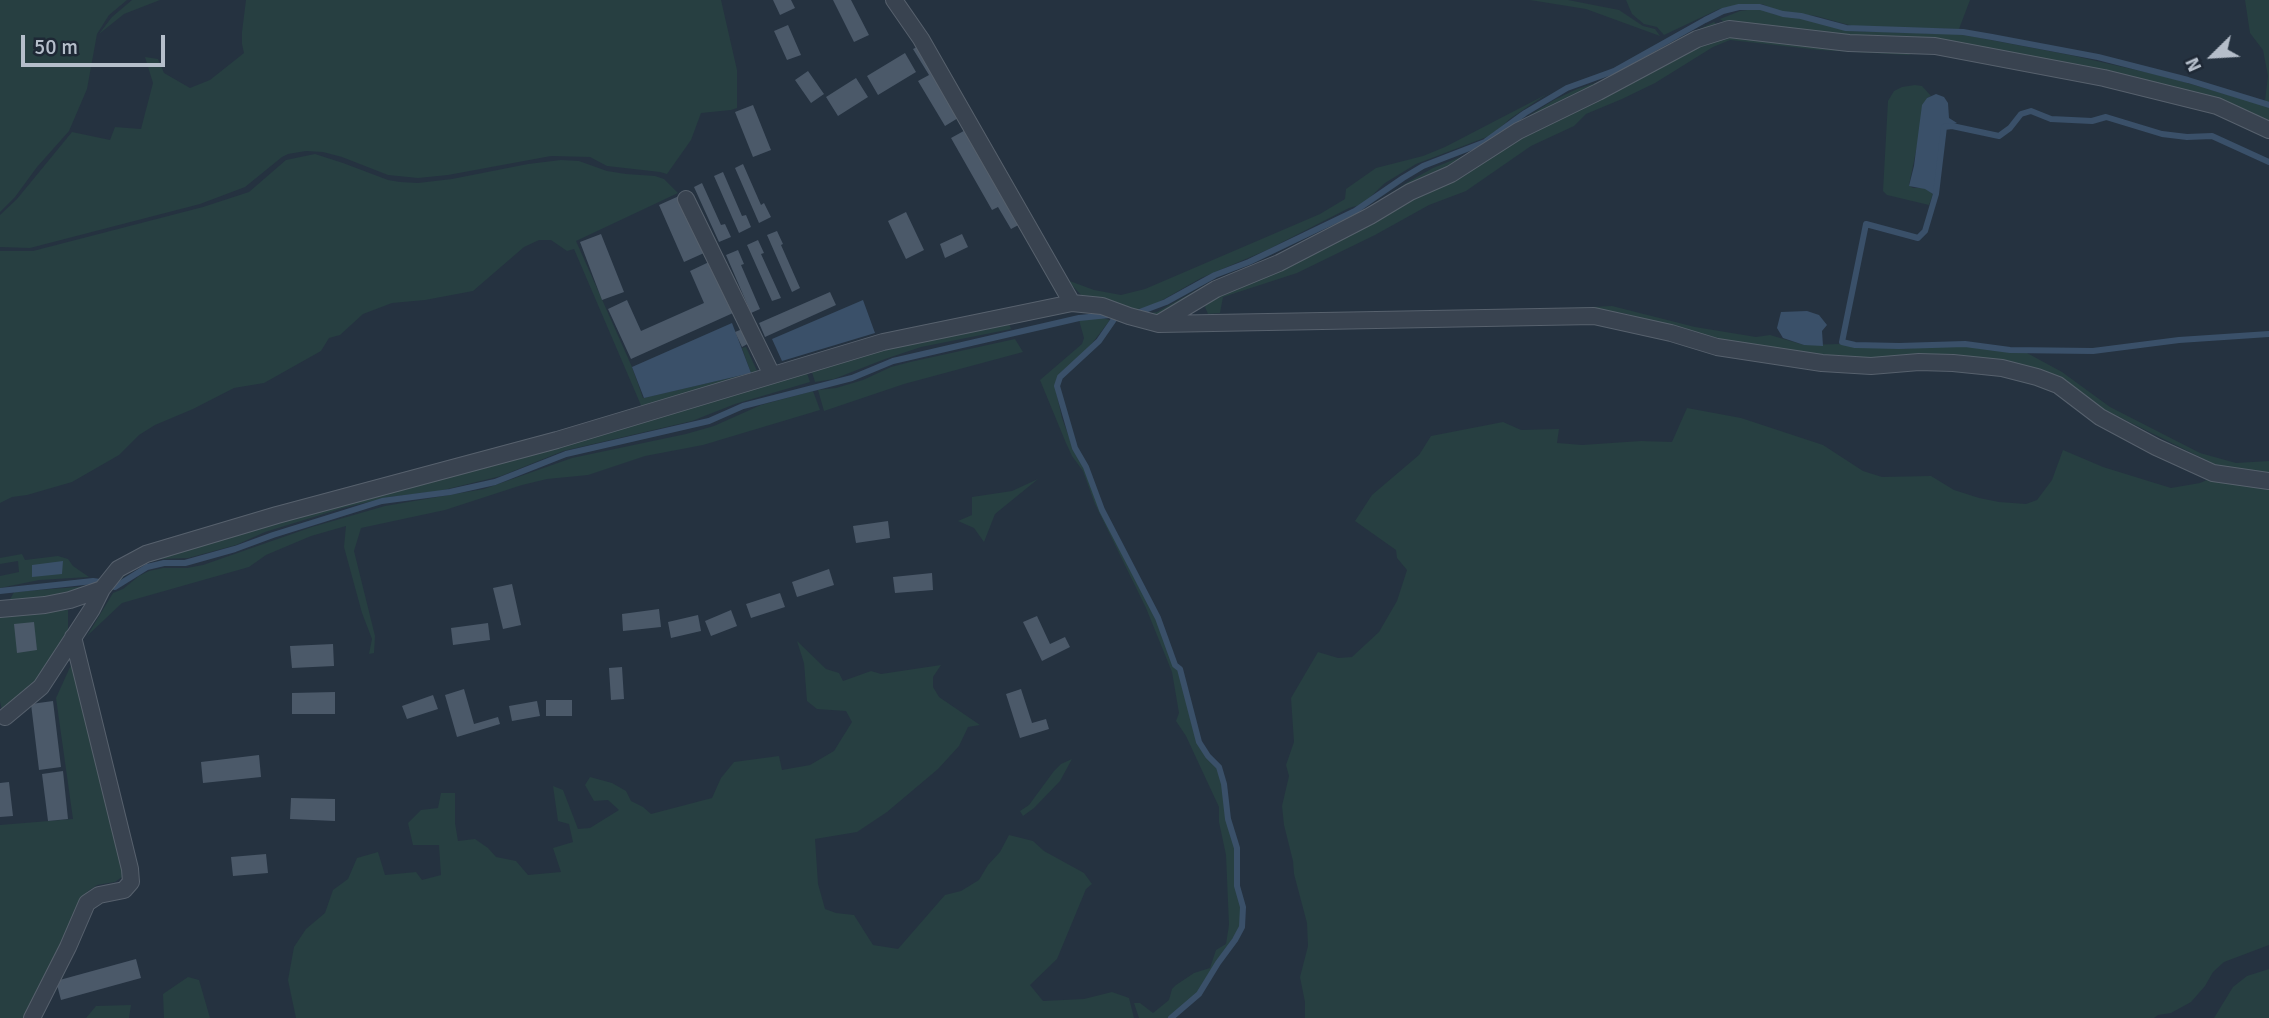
<!DOCTYPE html>
<html>
<head>
<meta charset="utf-8">
<style>
  body { margin:0 }
  #map { position:relative; width:2269px; height:1018px; overflow:hidden; background:#253240; font-family:Signika,sans-serif }
  canvas { display:block }
  .north { position:absolute; left:2178px; top:21px; width:70px; height:70px; -webkit-text-stroke:5px #1e2835; paint-order:stroke; rotate:246deg; font-size:19px; font-weight:700; line-height:28px; text-align:center; color:#b5beca }
  .north::after { content:''; display:block; margin:auto; width:24px; height:32px; background:#b5beca; clip-path:polygon(50% 0,100% 100%,50% 72%,0 100%) }
  .scale { position:absolute; left:21px; top:35px; width:144px; height:32px; box-sizing:border-box; border:4px solid #b5beca; border-top:0; padding-left:9px; font-size:21px; line-height:24px; white-space:nowrap; color:#b5beca; -webkit-text-stroke:5px #1e2835; paint-order:stroke }
</style>
</head>
<body>
<div id="map">
<canvas width="2269" height="1018"></canvas>
<div class="north">N</div>
<div class="scale">50 m</div>
</div>
<script>
const ctx = document.querySelector('canvas').getContext('2d');
ctx.lineJoin = 'round';
function fill(path, color) { ctx.fillStyle = color; ctx.fill(path, 'evenodd'); }
const toPath = rows => new Path2D(rows.map(r => 'M' + r).join(''));
function strokePath(path, color, width, dash) { ctx.strokeStyle = color; ctx.lineWidth = width; ctx.lineCap = dash ? 'butt' : 'round'; ctx.setLineDash(dash || []); ctx.stroke(path); }
const green = toPath([
  [0,0,127,0,109,15,97,34,87,89,69,131,37,167,15,197,0,212],
  [132,0,160,0,124,14,99,34,112,17],
  [246,0,721,0,737,70,737,108,731,110,701,113,691,140,667,174,660,172,607,166,590,157,551,156,448,175,418,178,388,175,342,157,323,152,306,151,288,154,282,157,245,187,200,204,30,248,0,247,0,215,17,199,72,132,110,140,115,127,141,129,153,83,145,57,158,59,164,73,190,88,210,80,244,53,242,44,242,32],
  [1530,0,1568,0,1619,10,1643,26,1655,29,1660,36,1586,9],
  [1626,0,1970,0,1959,29,1856,27,1816,16,1781,12,1762,4,1745,4,1719,9,1664,35,1657,27,1644,24,1632,14],
  [2245,0,2269,0,2269,103,2265,101,2268,76,2263,50,2250,33],
  [1761,8,1773,14,1809,20,1850,31,1956,34,1975,37,2070,55,2167,77,2269,107,2269,127,2061,66,1729,26,1720,19,1740,11],
  [1714,22,1721,28,1160,321,1139,315,1157,312,1213,281,1258,264,1356,217,1408,182,1433,168,1468,154,1554,100,1577,89,1617,76,1669,44],
  [1728,34,1925,50,1908,55,1819,50,1730,40,1713,47,1655,83,1622,99,1586,114,1574,126,1531,146,1466,191,1429,205,1375,235,1297,273,1223,297,1220,313,1208,314,1205,307,1208,299,1692,47],
  [1915,85,1922,86,1931,96,1927,98,1909,185,1913,188,1925,188,1933,194,1929,205,1887,195,1883,191,1888,101,1894,91,1902,87],
  [1547,94,1511,118,1492,135,1416,164,1385,183,1363,204,1349,208,1267,250,1201,278,1152,306,1138,309,1129,309,1083,297,1067,280,1094,290,1121,295,1145,289,1320,214,1345,199,1346,189,1376,168,1423,156,1445,147],
  [315,154,343,163,388,180,400,182,418,183,452,179,528,164,561,160,579,161,607,171,626,174,655,176,664,179,678,193,576,241,632,367,643,398,751,373,742,348,746,347,758,373,643,410,574,249,567,251,551,240,539,240,524,247,473,291,425,300,392,303,363,314,340,335,329,338,321,351,264,383,234,388,193,409,155,425,139,435,119,455,72,482,27,495,12,497,0,503,0,251,33,251,203,207,249,192,286,160],
  [1612,306,1695,327,1756,337,1770,335,1804,345,1840,344,1904,349,1933,346,1964,346,2027,353,2062,372,2110,407,2200,453,2236,463,2269,461,2269,476,2216,465,2097,406,2068,384,2044,371,2022,365,1923,355,1873,358,1813,354,1735,343,1623,313,1571,308],
  [1098,317,1110,320,1087,350,1057,378,1055,387,1062,418,1073,448,1086,468,1101,511,1130,570,1157,619,1175,666,1179,671,1192,725,1198,743,1207,756,1219,768,1224,785,1227,820,1236,848,1236,886,1241,907,1240,927,1198,993,1170,1018,1139,1018,1134,1003,1140,1003,1153,1013,1169,1000,1172,989,1176,985,1194,973,1210,968,1216,950,1226,944,1229,925,1226,855,1219,822,1219,807,1186,736,1176,721,1179,713,1172,672,1146,608,1095,504,1083,471,1072,456,1066,443,1040,380,1082,344,1084,338,1079,320],
  [1008,320,1011,329,921,347,885,359,834,379,815,382,811,369,858,354],
  [1015,339,1023,352,904,384,824,411,818,390,836,388,863,380,891,367,910,362],
  [806,370,810,382,735,404,692,421,563,451,501,476,439,491,389,497,343,508,265,532,236,545,188,558,160,559,146,562,125,575,119,582,115,580,138,562],
  [813,391,820,410,703,445,645,456,588,475,547,479,522,485,445,510,361,528,354,551,375,636,374,653,369,654,372,639,362,613,344,547,346,526,311,536,266,555,249,567,122,603,87,636,113,593,123,589,139,576,149,571,163,568,187,568,203,565,312,527,385,506,484,489,572,458,686,434,714,426,761,405],
  [1687,408,1741,418,1823,445,1863,471,1882,477,1931,476,1954,490,1979,498,1999,502,2026,504,2037,500,2052,480,2063,450,2103,467,2171,488,2200,483,2216,476,2269,483,2269,945,2224,962,2213,972,2205,986,2191,1002,2171,1013,2158,1015,2154,1018,1305,1018,1305,1002,1300,977,1308,946,1307,923,1294,874,1293,861,1284,825,1282,806,1289,776,1286,765,1294,742,1291,698,1318,652,1338,658,1352,657,1379,632,1397,601,1407,570,1397,558,1396,550,1355,521,1372,495,1419,455,1431,436,1503,422,1521,430,1559,429,1557,443,1582,445,1641,441,1672,442],
  [1038,479,995,514,984,542,974,528,958,521,972,515,972,497,1012,491],
  [22,554,25,560,58,556,68,559,73,566,89,577,39,580,0,588,0,576,19,572,18,561,0,564,0,558],
  [90,586,100,588,7,605,14,592],
  [68,610,68,638,38,684,3,716,0,701,0,618,5,611],
  [797,641,826,669,839,673,843,681,871,671,881,674,941,665,933,677,933,687,939,697,980,725,968,727,959,746,938,769,887,812,857,832,815,839,818,884,825,909,836,913,854,915,873,945,898,949,945,895,961,891,979,880,988,865,1000,852,1009,835,1033,841,1044,851,1084,873,1092,884,1086,889,1057,959,1030,985,1043,1001,1084,999,1112,992,1129,998,1134,1018,296,1018,288,980,294,947,306,929,325,913,333,890,348,879,357,858,378,852,385,875,416,872,422,880,441,875,439,845,413,845,408,823,421,810,438,808,441,793,455,793,455,823,458,841,475,839,488,848,496,857,516,861,528,875,561,872,553,848,573,842,569,824,558,821,553,786,563,790,578,829,590,828,619,810,608,800,594,801,585,785,590,777,612,783,626,791,631,801,643,807,651,814,712,798,721,778,734,762,779,756,782,770,810,765,834,751,852,722,846,711,817,709,807,701,804,663],
  [76,654,126,867,122,877,115,882,97,885,87,892,28,1018,0,1018,0,825,73,819,56,698],
  [1072,759,1060,781,1034,808,1023,816,1020,811,1029,805,1054,771,1061,764],
  [2269,969,2269,1018,2214,1018,2233,987,2247,976],
  [188,977,199,980,210,1018,164,1018,163,994],
  [131,1005,129,1018,86,1018,96,1006]
]);
const water = toPath([
  [1936,94,1944,97,1948,103,1949,118,1957,123,1944,127,1936,194,1933,194,1925,189,1909,186,1914,166,1922,105,1927,98],
  [863,300,875,333,782,361,772,339],
  [1807,311,1819,315,1827,325,1822,331,1823,346,1804,345,1783,338,1777,328,1781,312],
  [732,323,751,373,644,398,632,367],
  [63,561,62,574,32,577,32,565]
]);
const stream = toPath([
  [2269,162,2212,136,2187,137,2162,134,2106,117,2092,121,2051,119,2031,111,2021,114,2010,128,1999,136,1952,126,1944,127,1936,194,1925,231,1918,238,1866,224,1842,342,1855,345,1899,346,1965,344,2010,350,2093,351,2179,340,2269,334],
  [1137,313,1166,302,1215,275,1249,262,1355,211,1403,178,1423,166,1485,142,1525,113,1567,88,1614,71,1705,20,1723,11,1739,7,1760,7,1783,14,1801,16,1846,28,1963,32,1992,37,2098,57,2188,80,2269,105],
  [1117,315,1099,341,1060,377,1057,386,1075,448,1086,467,1102,510,1158,618,1175,665,1180,669,1199,742,1208,756,1219,767,1224,784,1228,819,1237,848,1237,886,1243,907,1242,927,1235,940,1218,963,1199,994,1171,1018],
  [0,591,93,581,107,583,115,587,147,567,164,563,185,563,235,549,273,535,382,501,450,492,495,482,566,454,709,421,743,406,852,378,893,361,1079,318,1109,315]
]);
const building = toPath([
  [773,0,791,0,795,8,780,15],
  [833,0,851,0,869,35,854,42],
  [788,25,801,55,787,60,774,31],
  [921,45,963,115,945,126,918,81,929,75,913,49],
  [905,53,916,72,878,95,867,76],
  [808,71,824,94,811,103,795,80],
  [856,78,868,97,838,116,826,97],
  [753,105,771,150,753,157,735,112],
  [971,127,1024,222,1011,229,998,207,992,210,951,138],
  [743,164,761,205,764,203,771,217,759,223,735,168],
  [723,172,742,216,746,215,751,227,739,233,714,176],
  [702,183,721,225,725,224,731,237,719,242,694,187],
  [679,196,704,253,684,262,659,205],
  [906,212,924,250,906,259,888,221],
  [777,231,783,244,781,245,800,288,792,292,767,235],
  [601,234,624,292,602,300,580,242],
  [962,234,968,247,945,258,940,244],
  [758,240,764,253,761,254,781,298,772,301,747,245],
  [738,250,744,264,741,265,760,309,751,313,726,255],
  [709,262,733,313,631,359,608,309,627,300,641,331,704,303,690,271],
  [830,292,836,305,765,337,759,323],
  [745,328,751,342,742,347,735,332],
  [888,521,890,538,856,543,853,526],
  [829,569,834,585,797,597,792,582],
  [932,573,933,590,895,593,893,577],
  [512,584,521,625,503,629,493,588],
  [780,593,785,607,751,618,746,604],
  [659,609,661,627,623,631,622,614],
  [731,610,737,626,711,636,705,621],
  [698,615,701,631,671,638,668,622],
  [1037,616,1050,644,1065,637,1070,647,1042,661,1023,622],
  [34,622,37,650,17,653,14,624],
  [488,623,490,640,453,645,451,628],
  [333,644,334,666,292,668,290,646],
  [622,667,624,699,611,700,609,668],
  [464,689,474,724,498,717,500,724,457,737,445,695],
  [1021,689,1032,723,1046,719,1049,729,1020,738,1006,694],
  [335,692,335,714,292,714,292,693],
  [433,695,438,709,407,719,402,706],
  [546,700,572,700,572,716,546,716],
  [53,701,61,767,39,770,31,704],
  [537,701,540,716,512,721,509,706],
  [259,755,261,777,203,783,201,762],
  [63,771,68,819,48,821,42,774],
  [9,782,13,816,0,817,0,783],
  [291,798,335,799,335,821,290,819],
  [266,854,268,873,233,876,231,857],
  [136,959,141,978,61,1000,56,981]
]);
const street = toPath([
  [894,0,921,39,1072,303],
  [686,199,772,375],
  [1161,322,1216,289,1279,263,1370,216,1410,192,1451,174,1518,131,1598,92,1697,39,1729,29,1849,43,1935,46,2104,78,2217,106,2269,130],
  [0,609,45,605,70,600,102,589,118,569,146,554,277,515,557,440,883,342,1072,303,1102,306,1129,316,1159,324,1594,316,1671,333,1717,347,1822,363,1871,366,1919,362,1953,363,2002,368,2037,377,2058,385,2100,417,2156,447,2213,473,2269,481],
  [5,717,41,687,92,609,102,589],
  [32,1018,68,947,87,903,99,895,124,890,131,882,130,869,73,637]
]);
fill(green, '#273f41');
fill(water, '#3a5069');
strokePath(stream, '#3a5069', 6);
fill(building, '#4b5969');
strokePath(street, '#57616d', 18);
strokePath(street, '#394350', 16);
</script>
</body>
</html>
